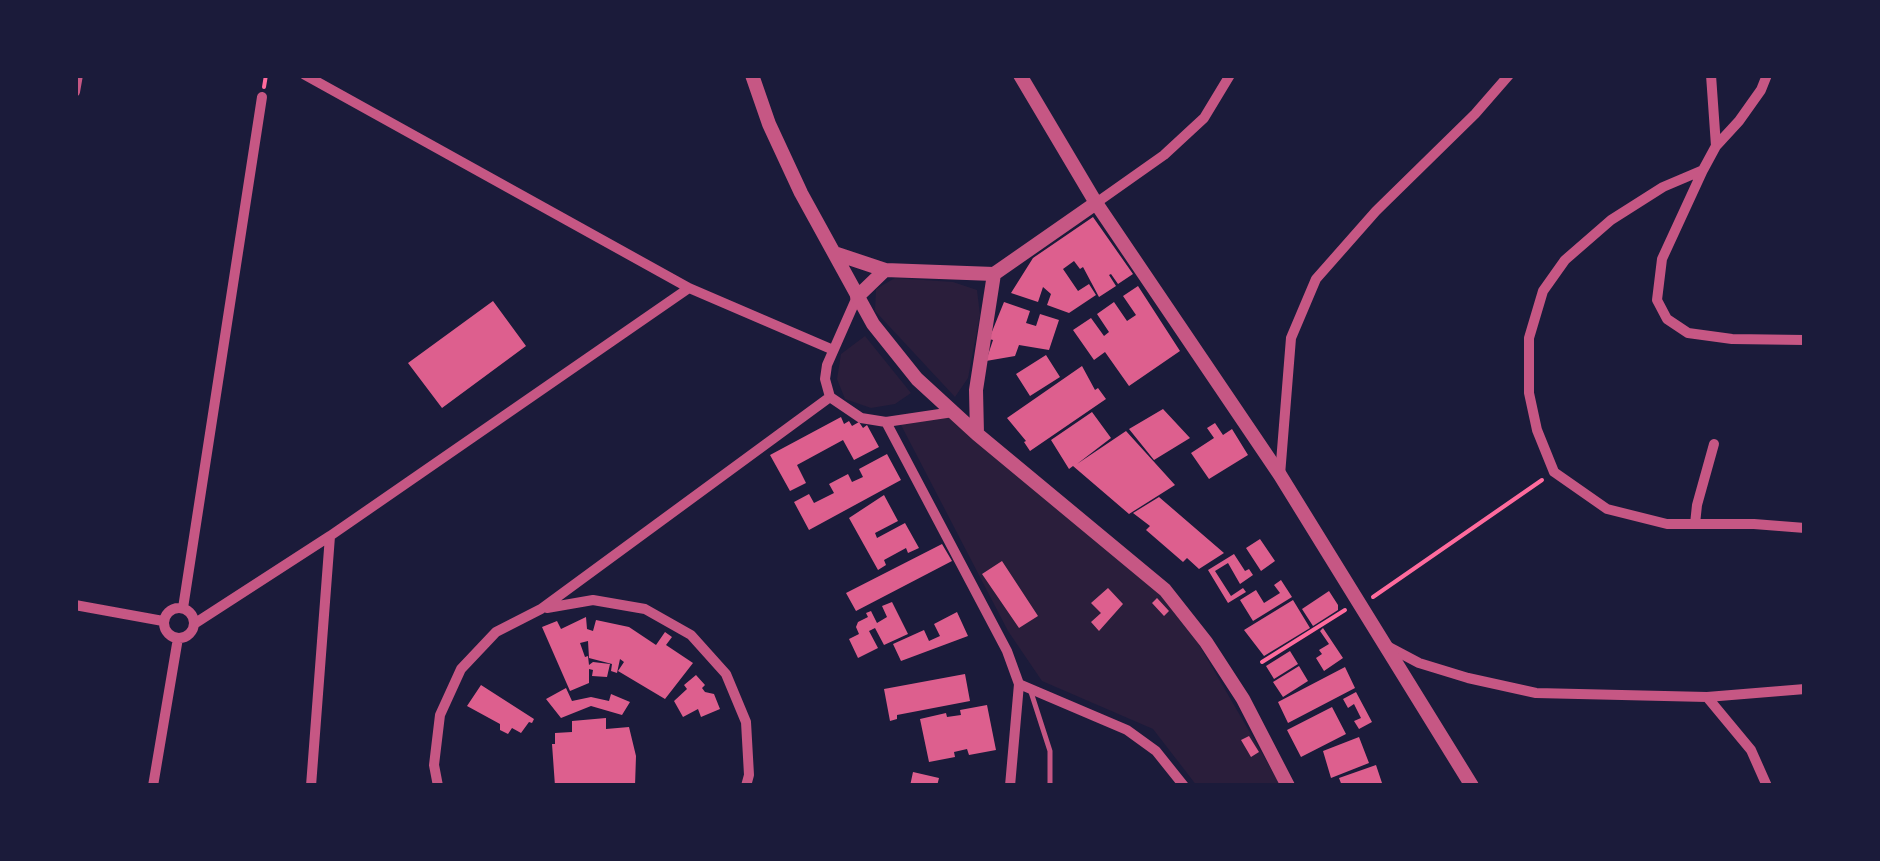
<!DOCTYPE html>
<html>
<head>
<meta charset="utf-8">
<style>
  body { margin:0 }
  #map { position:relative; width:1880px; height:861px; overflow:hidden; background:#1b1b3a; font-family:Mulish,sans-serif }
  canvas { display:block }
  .frame { position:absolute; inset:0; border:78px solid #1b1b3a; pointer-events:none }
</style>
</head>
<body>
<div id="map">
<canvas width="1880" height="861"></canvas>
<div class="frame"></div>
</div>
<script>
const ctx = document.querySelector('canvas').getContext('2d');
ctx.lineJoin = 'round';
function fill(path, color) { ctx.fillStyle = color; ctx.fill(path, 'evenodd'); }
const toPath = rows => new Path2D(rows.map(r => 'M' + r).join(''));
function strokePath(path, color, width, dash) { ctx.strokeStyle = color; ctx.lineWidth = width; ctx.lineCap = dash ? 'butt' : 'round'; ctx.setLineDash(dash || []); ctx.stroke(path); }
const green = toPath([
  [895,278,953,282,977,290,980,315,968,378,955,397,875,311,876,289],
  [865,336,911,393,895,404,871,408,845,399,837,379,841,354],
  [949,417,1159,593,1198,643,1281,786,1197,786,1153,729,1042,681,1008,631,900,423]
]);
const building = toPath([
  [1093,217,1133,274,1118,284,1111,274,1109,275,1116,286,1099,297,1083,267,1080,269,1074,261,1063,269,1078,291,1089,284,1096,295,1069,313,1047,305,1051,294,1043,287,1038,302,1011,293,1033,258],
  [1138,286,1180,351,1129,386,1105,352,1094,360,1073,330,1091,318,1104,336,1109,332,1097,314,1114,302,1127,321,1136,315,1123,296],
  [493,301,526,346,442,408,408,363],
  [1004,302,1030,311,1026,323,1036,326,1040,314,1059,320,1049,350,1019,345,1015,356,986,361,993,340,989,339],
  [1046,355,1060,377,1030,396,1016,374],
  [1082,366,1095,390,1098,388,1106,399,1030,451,1024,442,1026,441,1007,418],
  [1163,409,1190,438,1154,460,1129,429],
  [1092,412,1111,438,1077,464,1126,431,1175,485,1129,514,1073,466,1069,469,1051,440],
  [841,417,844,424,849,421,852,426,859,422,863,428,867,425,879,447,854,460,843,440,797,465,806,483,790,491,770,455],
  [1215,423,1223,435,1232,429,1248,455,1209,479,1191,453,1214,438,1207,428],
  [887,454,901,480,809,530,794,502,809,494,814,503,834,493,829,484,848,474,852,482,863,477,859,469],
  [884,495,898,521,875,533,877,538,905,523,919,548,908,553,906,548,884,560,886,565,878,570,849,518],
  [1159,497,1224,553,1199,569,1187,558,1183,562,1146,530,1150,526,1133,513],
  [1260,539,1275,561,1261,571,1246,548],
  [942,544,952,561,856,611,846,593],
  [1234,554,1245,571,1249,569,1253,575,1240,584,1228,563,1215,571,1231,596,1243,588,1246,592,1228,603,1208,570],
  [1002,561,1038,616,1019,628,982,574],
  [1281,580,1292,597,1253,621,1240,600,1256,590,1264,603,1280,593,1274,585],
  [1108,588,1123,604,1099,631,1091,622,1101,613,1091,603],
  [1329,591,1338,605,1338,610,1313,626,1302,609],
  [1157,598,1169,611,1164,616,1152,603],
  [1293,600,1310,628,1264,656,1244,630],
  [892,602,908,634,884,645,875,628,869,631,878,648,858,658,849,639,859,634,856,627,858,622,868,617,866,613,871,611,877,623,887,617,882,606],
  [957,612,968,636,901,661,893,644,924,630,929,641,940,636,934,624],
  [586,617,587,629,593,631,596,620,629,627,656,645,665,632,672,637,666,645,693,663,665,699,618,671,624,662,620,659,617,673,611,671,612,664,589,658,588,641,580,643,585,657,588,656,589,665,593,662,610,664,607,677,592,676,593,670,589,669,589,683,570,691,542,627,557,621,561,629],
  [1323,628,1343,658,1324,671,1316,658,1322,654,1319,650,1329,644,1320,631],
  [1290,651,1298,664,1274,679,1266,666],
  [1299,666,1308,681,1283,697,1273,682],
  [1345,667,1355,688,1288,723,1278,702],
  [965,674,970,701,897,715,897,719,890,721,884,689],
  [696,675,705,685,702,688,705,692,714,694,720,709,701,717,698,709,683,717,674,701,687,689,684,685],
  [481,685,534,719,532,723,529,722,521,733,512,728,508,734,500,730,500,724,467,706],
  [566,688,572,701,591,697,609,701,611,694,630,702,622,715,591,706,561,718,546,699],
  [1356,692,1372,722,1359,729,1354,721,1361,718,1354,704,1348,708,1343,699],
  [987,705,996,750,969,755,967,749,954,752,955,757,929,762,920,719,946,713,947,717,961,715,960,710],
  [1332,707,1346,734,1301,757,1287,730],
  [606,718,606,729,629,727,636,756,635,786,555,786,552,744,555,744,555,733,572,732,572,721],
  [1249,736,1259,752,1251,757,1241,740],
  [1359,737,1369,763,1331,778,1323,751],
  [1376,765,1383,786,1342,786,1339,778],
  [913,772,939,778,937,786,910,786]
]);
const path = toPath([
  [264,87,266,75],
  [1373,597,1542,480],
  [1262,662,1345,610]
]);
const service = toPath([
  [1030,689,1050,751,1050,786]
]);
const minor = toPath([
  [305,75,689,288,831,349],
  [1711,75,1716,146],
  [1767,75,1761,90,1739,121,1716,146,1703,170,1662,259,1657,300,1667,319,1688,333,1732,339,1805,340],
  [75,92,78,75],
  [1703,170,1663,187,1611,220,1565,260,1543,291,1529,338,1529,393,1537,430,1554,472,1607,509,1667,524,1754,524,1805,528],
  [1096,203,1164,155,1204,118,1230,75],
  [857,297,827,365,825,379,830,397,861,418,886,422,953,412],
  [886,422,1007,651,1019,684,1010,786],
  [1280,475,1291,338,1316,279,1376,211,1475,114,1509,75],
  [1695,524,1697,505,1714,444],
  [75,605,163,621],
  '164 623a15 15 0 1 1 30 0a15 15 0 1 1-30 0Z',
  [183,608,262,97],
  [547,608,593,600,645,609,691,635,726,674,746,722,749,775,746,786],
  [194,624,330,536,689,288],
  [1385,645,1419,663,1468,678,1536,693,1707,697,1805,689],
  [1019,684,1127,730,1156,751,1184,786],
  [1707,697,1751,750,1767,786],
  [153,786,178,638],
  [311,786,330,536],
  [438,786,434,765,440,715,461,669,496,632,541,609,830,397]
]);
const tertiary = toPath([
  [752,75,769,124,801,193,873,324,917,379,977,434,1165,590,1206,642,1243,699,1288,786],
  [1020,75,1096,203,1280,475,1472,786],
  [837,254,885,270,994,274,1096,203],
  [857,297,885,270],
  [977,434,976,390,994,274]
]);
fill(green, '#2a1e3b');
fill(building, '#dd5f8e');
strokePath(path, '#ff6b9d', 4);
strokePath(service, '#c65784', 5);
strokePath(minor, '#c65784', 10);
strokePath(tertiary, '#c65784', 14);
</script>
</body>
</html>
